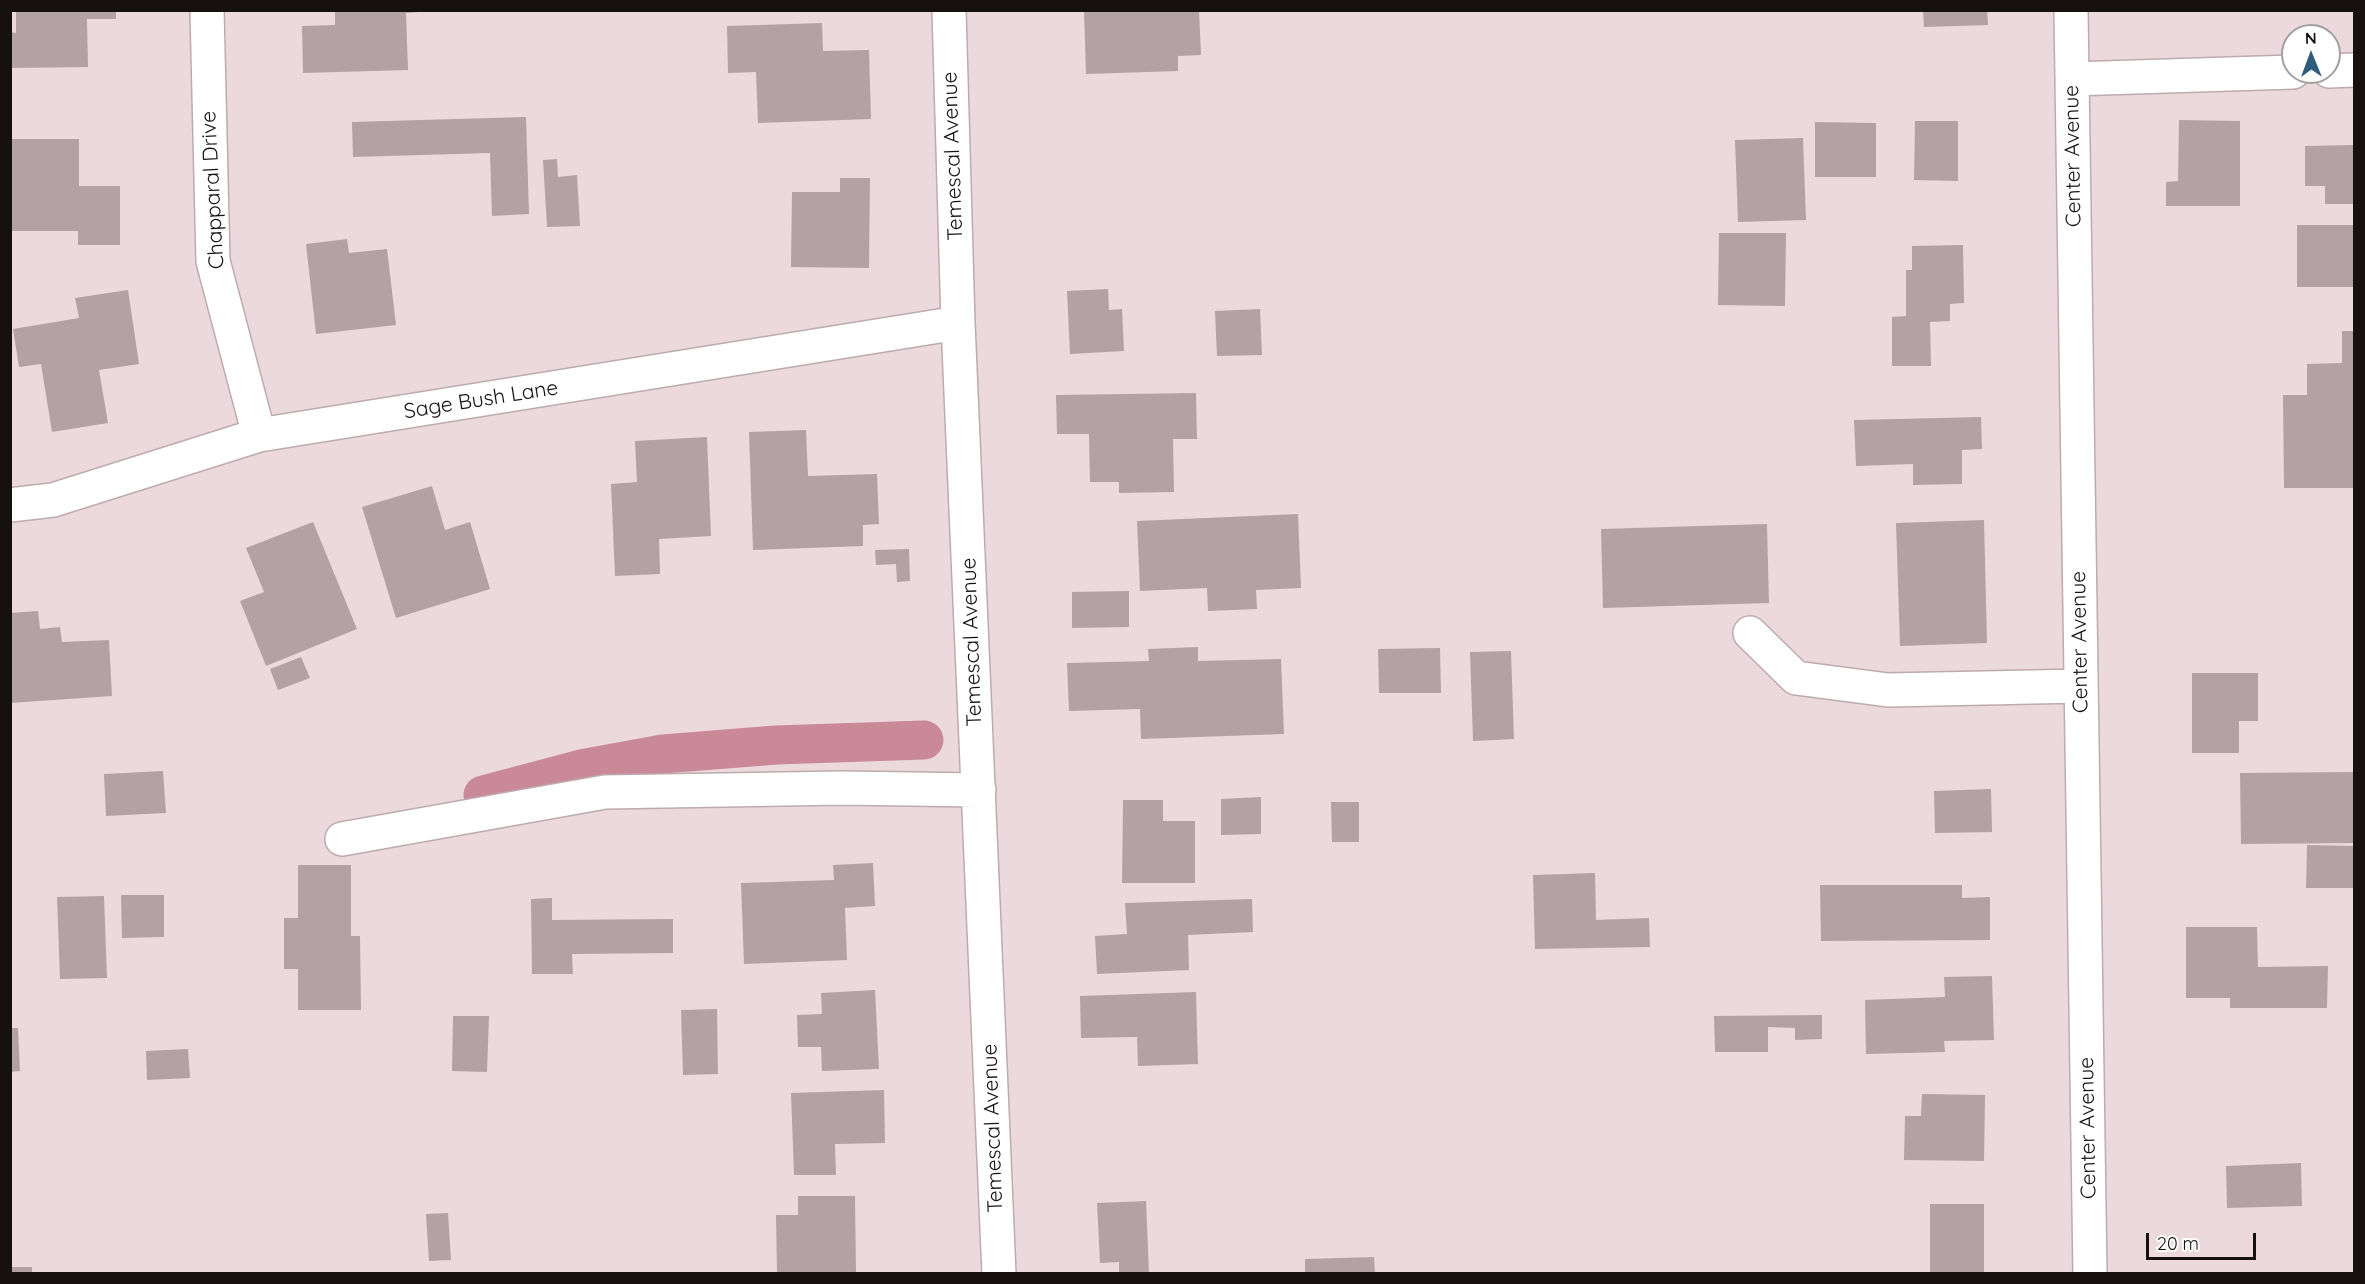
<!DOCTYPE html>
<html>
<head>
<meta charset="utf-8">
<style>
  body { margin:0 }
  #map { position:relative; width:2365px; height:1284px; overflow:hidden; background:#ebd9dd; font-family:Quicksand,sans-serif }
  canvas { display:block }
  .frame { position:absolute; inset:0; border:12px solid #161011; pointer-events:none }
  .north { position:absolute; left:2281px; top:24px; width:60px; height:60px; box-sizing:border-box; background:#fff; border:2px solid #a29fa0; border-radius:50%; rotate:359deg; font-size:16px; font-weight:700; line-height:24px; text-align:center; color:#161011 }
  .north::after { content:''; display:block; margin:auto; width:21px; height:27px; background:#2e5c7c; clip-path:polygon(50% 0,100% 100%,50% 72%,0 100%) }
  .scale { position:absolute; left:2146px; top:1233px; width:110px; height:27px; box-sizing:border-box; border:3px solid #161011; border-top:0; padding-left:8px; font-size:18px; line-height:21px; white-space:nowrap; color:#161011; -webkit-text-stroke:4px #fff; paint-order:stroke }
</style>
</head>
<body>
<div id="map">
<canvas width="2365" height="1284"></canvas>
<div class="frame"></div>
<div class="north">N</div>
<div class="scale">20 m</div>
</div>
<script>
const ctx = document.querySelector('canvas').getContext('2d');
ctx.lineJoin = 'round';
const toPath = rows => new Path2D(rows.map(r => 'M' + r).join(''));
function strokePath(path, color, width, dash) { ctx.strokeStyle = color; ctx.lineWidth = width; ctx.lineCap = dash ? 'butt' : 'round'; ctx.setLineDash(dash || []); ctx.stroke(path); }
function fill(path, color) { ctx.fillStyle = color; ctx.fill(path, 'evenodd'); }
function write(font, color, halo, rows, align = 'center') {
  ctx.font = font + ' Quicksand,sans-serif'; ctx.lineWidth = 4.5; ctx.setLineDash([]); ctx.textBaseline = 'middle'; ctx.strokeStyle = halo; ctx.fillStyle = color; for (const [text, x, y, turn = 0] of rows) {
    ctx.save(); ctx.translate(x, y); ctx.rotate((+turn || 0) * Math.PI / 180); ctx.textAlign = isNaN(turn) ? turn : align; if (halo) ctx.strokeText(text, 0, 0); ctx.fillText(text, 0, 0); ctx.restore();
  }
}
const canal = toPath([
  [483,795,581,769,663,754,776,745,924,740]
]);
const building = toPath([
  [16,10,116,10,116,19,87,19,88,67,10,68,10,32,16,33],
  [335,10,419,10,419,12,406,13,408,70,303,73,302,26,335,25],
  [1084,10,1199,10,1201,55,1178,56,1178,71,1086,74],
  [1923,10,1987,10,1988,25,1924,27],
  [822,23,823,51,869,50,871,119,758,123,756,72,728,73,727,26],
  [526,117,529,214,492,216,490,153,353,157,352,122],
  [2179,120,2240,121,2240,206,2166,206,2166,182,2178,181],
  [1915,121,1958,121,1958,181,1914,180],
  [1815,122,1876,123,1876,177,1815,177],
  [1803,138,1806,220,1738,222,1735,140],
  [10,139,79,139,79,186,120,186,120,245,78,245,78,231,10,231],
  [2354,145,2354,204,2325,204,2325,186,2305,186,2305,146],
  [557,159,558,177,577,175,580,226,547,227,543,160],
  [840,178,870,178,869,268,791,267,792,192,840,192],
  [2297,225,2354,225,2354,287,2297,287],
  [1719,233,1786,233,1785,306,1718,305],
  [347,239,349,253,387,249,396,325,316,334,306,244],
  [1963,245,1964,303,1950,304,1950,321,1930,322,1931,366,1892,366,1892,317,1906,316,1906,270,1912,270,1912,246],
  [1108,289,1109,310,1122,309,1124,351,1070,354,1067,291],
  [128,290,139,364,99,370,108,423,52,432,41,364,19,367,13,329,79,318,75,298],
  [1260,309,1262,355,1217,356,1215,311],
  [2342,331,2354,331,2354,488,2284,488,2283,395,2307,395,2307,364,2342,363],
  [1196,393,1197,439,1173,439,1174,492,1119,493,1119,482,1090,482,1089,434,1057,434,1056,395],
  [1981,417,1982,449,1962,450,1962,484,1913,485,1913,464,1856,466,1854,420],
  [806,430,808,476,877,474,879,524,863,525,863,546,753,550,749,432],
  [707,437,711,536,659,539,660,574,615,576,611,484,637,482,635,441],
  [432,486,445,530,470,522,490,589,396,618,362,507],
  [1298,514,1301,588,1256,590,1257,609,1208,611,1207,588,1140,591,1137,521],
  [1984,520,1987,643,1900,646,1896,523],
  [313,522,357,629,266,666,240,601,264,592,246,548],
  [1767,524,1769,603,1603,608,1601,529],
  [909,549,910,581,897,582,896,564,876,565,875,550],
  [1129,591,1129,627,1072,628,1072,592],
  [38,611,40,629,60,627,62,642,109,640,112,696,10,703,10,613],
  [1198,647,1198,661,1281,659,1284,734,1141,739,1140,709,1069,711,1067,663,1149,661,1148,649],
  [1440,648,1441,693,1379,693,1378,649],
  [1511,651,1514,739,1473,741,1470,652],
  [301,657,310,678,278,690,270,669],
  [2192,673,2258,673,2258,721,2239,721,2239,753,2192,753],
  [163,771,166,813,106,816,104,774],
  [2354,772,2354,843,2241,844,2240,773],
  [1991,789,1992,832,1935,833,1934,791],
  [1261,797,1261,834,1221,835,1221,799],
  [1123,800,1163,800,1163,821,1195,821,1195,883,1122,883],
  [1331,802,1359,802,1359,842,1332,842],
  [2307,845,2354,846,2354,888,2306,888],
  [873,863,875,906,845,908,847,960,744,964,741,883,834,880,833,865],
  [298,865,351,865,351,936,360,936,361,1010,298,1010,298,969,284,969,284,918,298,918],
  [1595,873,1596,920,1649,918,1650,947,1535,949,1533,875],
  [1820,885,1962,885,1962,898,1990,897,1990,940,1821,941],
  [121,895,164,895,164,937,122,938],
  [104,896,107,978,60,979,57,897],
  [552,898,552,920,673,919,673,953,572,954,573,974,532,974,531,899],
  [1252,899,1253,932,1188,935,1189,970,1097,974,1095,936,1127,934,1125,903],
  [2186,927,2257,927,2258,967,2328,966,2327,1008,2230,1008,2230,998,2186,998],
  [1992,976,1994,1040,1944,1041,1945,1052,1866,1054,1865,1000,1945,997,1944,977],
  [875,990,879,1069,822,1071,821,1047,798,1047,797,1015,822,1014,821,993],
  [1196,992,1198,1064,1138,1066,1137,1037,1081,1038,1080,996],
  [717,1009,718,1074,683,1075,681,1010],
  [1822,1015,1822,1039,1795,1040,1795,1028,1768,1027,1768,1052,1715,1052,1714,1016],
  [453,1016,489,1016,487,1072,452,1071],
  [10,1028,18,1028,20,1071,10,1072],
  [188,1049,190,1078,147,1080,146,1051],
  [884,1090,885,1143,835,1144,836,1175,794,1175,791,1093],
  [1922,1094,1985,1095,1984,1161,1904,1160,1905,1116,1921,1116],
  [2301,1163,2302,1206,2227,1208,2226,1166],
  [798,1196,855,1196,856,1274,777,1274,776,1215,798,1215],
  [1146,1201,1149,1274,1119,1274,1119,1262,1100,1263,1097,1203],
  [1930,1204,1984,1204,1984,1274,1930,1274],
  [448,1213,451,1260,429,1261,426,1214],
  [1374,1257,1375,1274,1305,1274,1305,1259],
  [10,1267,32,1267,32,1274,10,1274]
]);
const minor = toPath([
  [207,10,213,261,259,435],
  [949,10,958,323,999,1274],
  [2071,10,2090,1274],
  [2329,71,2354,70],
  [2072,79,2293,72],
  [10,505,53,500,259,435,958,323],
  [1750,633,1796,678,1888,690,2081,686],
  [342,839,605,792,842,788,979,790]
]);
const streetNames = [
  ["Temescal Avenue",953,156,-92],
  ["Center Avenue",2073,156,-91],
  ["Chapparal Drive",213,190,-93],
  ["Sage Bush Lane",481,400,-9],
  ["Temescal Avenue",972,642,-92],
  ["Center Avenue",2080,642,-91],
  ["Temescal Avenue",993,1128,-92],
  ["Center Avenue",2088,1128,-91]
];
strokePath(canal, '#c98999', 39);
fill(building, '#b2a1a5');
strokePath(minor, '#bdabaf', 36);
strokePath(minor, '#fff', 33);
write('21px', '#161011', '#fff', streetNames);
</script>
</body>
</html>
